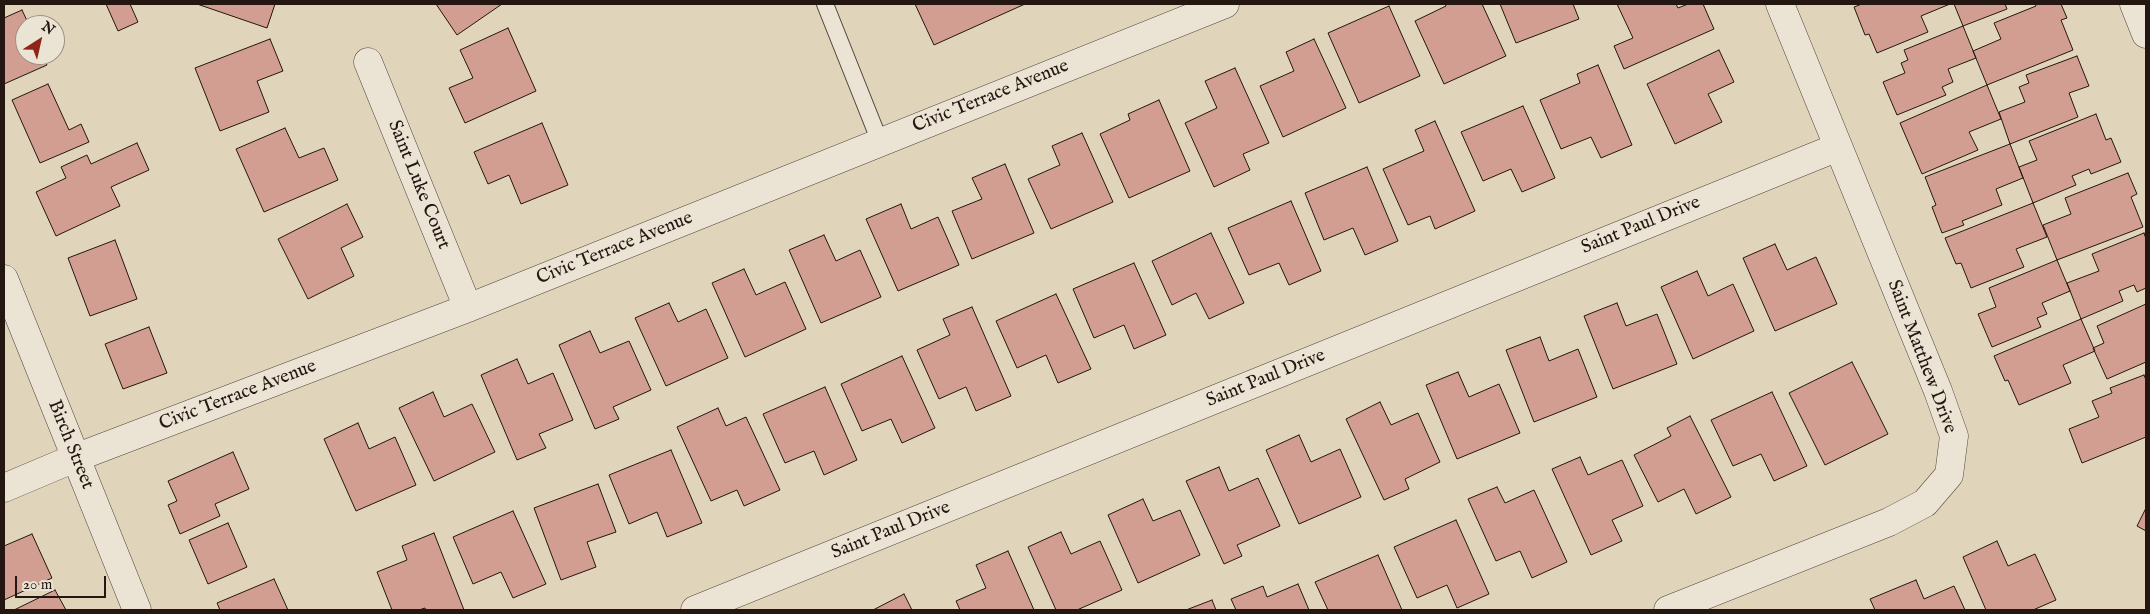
<!DOCTYPE html>
<html>
<head>
<meta charset="utf-8">
<style>
  body { margin:0 }
  #map { position:relative; width:2150px; height:614px; overflow:hidden; background:#e0d4bb; font-family:"IM FELL English",serif }
  canvas { display:block }
  .frame { position:absolute; inset:0; border:5px solid #241610; pointer-events:none }
  .north { position:absolute; left:15px; top:15px; width:50px; height:50px; box-sizing:border-box; background:#ebe3d3; border:1px solid #9b9185; border-radius:50%; rotate:35deg; font-size:14px; font-weight:700; line-height:20px; text-align:center; color:#241610 }
  .north::after { content:''; display:block; margin:auto; width:18px; height:22px; background:#8f2418; clip-path:polygon(50% 0,100% 100%,50% 72%,0 100%) }
  .scale { position:absolute; left:15px; top:576px; width:91px; height:22px; box-sizing:border-box; border:2px solid #241610; border-top:0; padding-left:6px; font-size:15px; line-height:18px; white-space:nowrap; color:#241610; -webkit-text-stroke:4px #ebe3d3; paint-order:stroke }
</style>
</head>
<body>
<div id="map">
<canvas width="2150" height="614"></canvas>
<div class="frame"></div>
<div class="north">N</div>
<div class="scale">20 m</div>
</div>
<script>
const ctx = document.querySelector('canvas').getContext('2d');
ctx.lineJoin = 'round';
function fill(path, color) { ctx.fillStyle = color; ctx.fill(path, 'evenodd'); }
const toPath = rows => new Path2D(rows.map(r => 'M' + r).join(''));
function strokePath(path, color, width, dash) { ctx.strokeStyle = color; ctx.lineWidth = width; ctx.lineCap = dash ? 'butt' : 'round'; ctx.setLineDash(dash || []); ctx.stroke(path); }
function write(font, color, halo, rows, align = 'center') {
  ctx.font = font + ' "IM FELL English",serif'; ctx.lineWidth = 4; ctx.setLineDash([]); ctx.textBaseline = 'middle'; ctx.strokeStyle = halo; ctx.fillStyle = color; for (const [text, x, y, turn = 0] of rows) {
    ctx.save(); ctx.translate(x, y); ctx.rotate((+turn || 0) * Math.PI / 180); ctx.textAlign = isNaN(turn) ? turn : align; if (halo) ctx.strokeText(text, 0, 0); ctx.fillText(text, 0, 0); ctx.restore();
  }
}
const building = toPath([
  [106,4,130,4,138,22,118,31,106,4],
  [197,4,275,4,267,28,197,4],
  [436,4,502,4,457,35,436,4],
  [915,4,1025,4,934,45,915,4],
  [1445,4,1482,4,1506,56,1444,84,1415,21,1446,6,1445,4],
  [1500,4,1573,4,1579,19,1516,43,1500,4],
  [1617,4,1676,4,1678,8,1688,4,1703,4,1714,29,1624,69,1614,46,1633,38,1617,4],
  [1862,4,1950,4,1921,16,1928,32,1877,53,1869,34,1865,35,1854,7,1862,4],
  [1954,4,2005,4,2007,9,1963,26,1954,4],
  [2035,4,2061,4,2067,18,2061,20,2073,50,1987,85,1973,51,2001,39,1994,23,2036,6,2035,4],
  [1389,6,1420,76,1359,103,1328,33,1389,6],
  [22,10,29,25,25,25,25,55,42,55,47,65,4,84,4,18,22,10],
  [1963,26,1976,58,1948,69,1953,82,1942,87,1946,95,1897,115,1883,82,1905,73,1901,63,1908,60,1904,50,1963,26],
  [508,28,536,91,465,123,449,88,473,78,460,50,508,28],
  [270,39,283,71,257,81,269,112,220,131,195,68,270,39],
  [1314,39,1346,108,1283,137,1260,86,1294,71,1286,52,1314,39],
  [1719,50,1734,82,1708,94,1722,122,1675,144,1647,84,1719,50],
  [2077,56,2089,86,2069,93,2078,117,2010,144,1999,112,2025,102,2019,87,2029,83,2026,75,2077,56],
  [1598,65,1632,145,1601,158,1591,137,1561,149,1540,100,1580,83,1577,74,1598,65],
  [1235,68,1269,143,1243,154,1250,170,1214,187,1185,123,1217,108,1205,81,1235,68],
  [48,84,69,130,81,124,89,142,40,163,12,100,48,84],
  [1987,85,2001,119,1969,132,1978,150,1922,174,1900,123,1987,85],
  [1159,100,1190,171,1129,198,1100,134,1130,120,1128,114,1159,100],
  [1523,106,1555,178,1522,192,1511,169,1483,181,1461,132,1523,106],
  [2096,114,2106,140,2111,138,2121,162,2091,174,2089,169,2072,176,2076,185,2033,203,2019,167,2037,160,2029,141,2096,114],
  [1435,121,1475,211,1435,229,1430,216,1408,225,1383,169,1424,151,1415,130,1435,121],
  [542,123,568,185,521,204,509,175,488,184,474,152,542,123],
  [285,128,299,158,324,148,338,180,264,212,236,149,285,128],
  [1082,133,1113,202,1051,229,1028,179,1060,165,1052,146,1082,133],
  [137,143,149,170,111,187,120,206,56,236,36,192,66,178,61,167,87,155,91,164,137,143],
  [2010,144,2023,178,1996,189,2002,205,1962,221,1964,225,1942,233,1932,207,1936,205,1925,177,2010,144],
  [1005,164,1034,233,972,259,952,211,982,199,972,178,1005,164],
  [1367,167,1398,241,1365,255,1353,228,1324,240,1305,193,1367,167],
  [2128,173,2137,194,2131,197,2143,227,2057,260,2043,225,2071,214,2065,198,2128,173],
  [1291,201,1321,271,1289,285,1279,263,1249,275,1228,228,1291,201],
  [2033,203,2047,237,2016,249,2024,267,1971,288,1961,263,1956,264,1945,238,2033,203],
  [347,204,363,237,341,248,354,276,308,299,278,239,347,204],
  [901,204,911,229,938,217,959,265,898,291,866,219,901,204],
  [1211,233,1244,303,1209,319,1196,293,1172,305,1152,261,1211,233],
  [2144,233,2146,239,2146,288,2137,292,2134,285,2119,291,2123,301,2081,319,2067,283,2099,271,2092,254,2144,233],
  [824,235,836,261,860,250,881,297,821,323,789,250,824,235],
  [115,240,137,299,90,316,68,258,115,240],
  [1775,244,1787,270,1816,257,1837,304,1775,331,1743,258,1775,244],
  [2057,260,2070,291,2042,303,2047,314,2037,318,2041,327,1992,347,1978,314,1996,307,1989,288,2057,260],
  [1134,263,1166,335,1134,349,1124,325,1094,338,1073,289,1134,263],
  [744,269,756,295,785,282,806,329,745,357,712,283,744,269],
  [1697,271,1708,296,1733,284,1754,331,1693,359,1661,287,1697,271],
  [1056,294,1091,369,1058,383,1046,355,1017,368,996,321,1056,294],
  [669,303,678,322,706,309,728,358,666,386,635,318,669,303],
  [1617,303,1626,326,1657,314,1677,364,1613,389,1584,316,1617,303],
  [2146,304,2146,362,2107,379,2093,348,2104,343,2097,326,2146,304],
  [972,307,1011,396,976,411,966,387,939,399,917,350,950,335,943,319,972,307],
  [2081,319,2095,351,2063,365,2071,383,2019,405,2008,380,2005,381,1994,356,2081,319],
  [149,327,167,373,123,389,105,344,149,327],
  [590,331,600,353,629,341,651,390,613,407,619,419,595,429,559,345,590,331],
  [1540,337,1549,361,1578,349,1597,397,1534,422,1506,350,1540,337],
  [902,356,935,428,902,443,891,419,862,431,841,384,902,356],
  [517,359,528,384,553,373,573,420,539,434,546,448,517,460,481,375,517,359],
  [1852,362,1888,434,1825,465,1789,393,1852,362],
  [1458,372,1469,397,1499,384,1520,433,1457,459,1426,385,1458,372],
  [2144,375,2146,380,2146,437,2082,463,2069,429,2099,417,2092,401,2112,393,2110,388,2144,375],
  [825,387,857,460,824,475,814,451,785,463,763,414,825,387],
  [433,392,444,417,472,404,495,452,434,481,399,408,433,392],
  [1772,392,1807,466,1774,481,1761,454,1733,466,1711,420,1772,392],
  [1380,402,1391,425,1418,413,1440,462,1405,479,1409,489,1384,500,1346,419,1380,402],
  [718,408,726,426,746,417,780,490,744,506,737,490,711,501,677,427,718,408],
  [1690,416,1731,497,1696,514,1684,489,1658,502,1634,455,1671,436,1667,428,1690,416],
  [358,423,369,449,395,437,416,485,356,511,324,439,358,423],
  [1299,435,1311,462,1340,449,1361,497,1299,524,1266,450,1299,435],
  [671,450,702,523,667,537,657,512,629,524,609,475,671,450],
  [233,452,249,489,215,504,220,516,180,534,168,505,177,501,168,481,233,452],
  [1580,457,1588,475,1622,460,1643,506,1612,520,1622,541,1591,555,1552,469,1580,457],
  [1219,467,1229,491,1258,478,1280,526,1237,545,1242,556,1224,564,1186,481,1219,467],
  [598,484,616,532,587,542,596,567,561,580,534,508,598,484],
  [1497,487,1505,503,1534,490,1567,562,1532,578,1520,551,1496,561,1468,499,1497,487],
  [1143,499,1153,521,1180,510,1200,555,1138,583,1108,515,1143,499],
  [2146,508,2146,531,2137,526,2146,508],
  [513,511,546,584,513,598,501,572,473,584,453,537,513,511],
  [1456,520,1489,594,1457,608,1447,585,1417,598,1394,547,1456,520],
  [228,523,247,567,208,584,189,540,228,523],
  [1061,532,1071,554,1100,541,1122,590,1077,610,1056,610,1028,547,1061,532],
  [434,533,464,610,426,610,425,608,419,610,392,610,377,572,407,560,402,546,434,533],
  [32,534,52,578,4,600,4,546,32,534],
  [1997,541,2008,566,2035,554,2056,600,2033,610,1986,610,1963,557,1997,541],
  [1008,551,1034,610,960,610,956,601,986,588,976,565,1008,551],
  [1378,555,1402,610,1328,610,1315,582,1378,555],
  [274,579,288,610,220,610,217,603,274,579],
  [1916,580,1924,599,1954,586,1965,610,1875,610,1870,599,1916,580],
  [1298,584,1309,610,1236,610,1231,599,1263,586,1267,597,1298,584],
  [55,590,66,610,14,610,55,590],
  [904,594,912,610,873,610,904,594],
  [1212,600,1216,610,1186,610,1212,600]
]);
const service = toPath([
  [825,4,880,142]
]);
const minor = toPath([
  [2134,4,2146,34],
  [368,62,468,308],
  [4,279,137,610],
  [4,488,75,458,468,308,1225,4],
  [695,610,1838,147],
  [1668,610,1889,522,1925,503,1949,475,1954,436,1938,391,1780,4]
]);
const streetNames = [
  ["Civic Terrace Avenue",991,97,-22],
  ["Saint Luke Court",418,185,68],
  ["Saint Paul Drive",1641,226,-22],
  ["Civic Terrace Avenue",615,249,-22],
  ["Saint Matthew Drive",1921,357,69],
  ["Saint Paul Drive",1266,379,-22],
  ["Civic Terrace Avenue",238,396,-21],
  ["Birch Street",70,445,68],
  ["Saint Paul Drive",891,531,-22]
];
fill(building, '#d19e91');
strokePath(building, '#241610', 1);
strokePath(service, '#53463b', 18);
strokePath(minor, '#53463b', 29);
strokePath(service, '#ebe3d3', 16);
strokePath(minor, '#ebe3d3', 28);
write('19px', '#241610', '#ebe3d3', streetNames);
</script>
</body>
</html>
